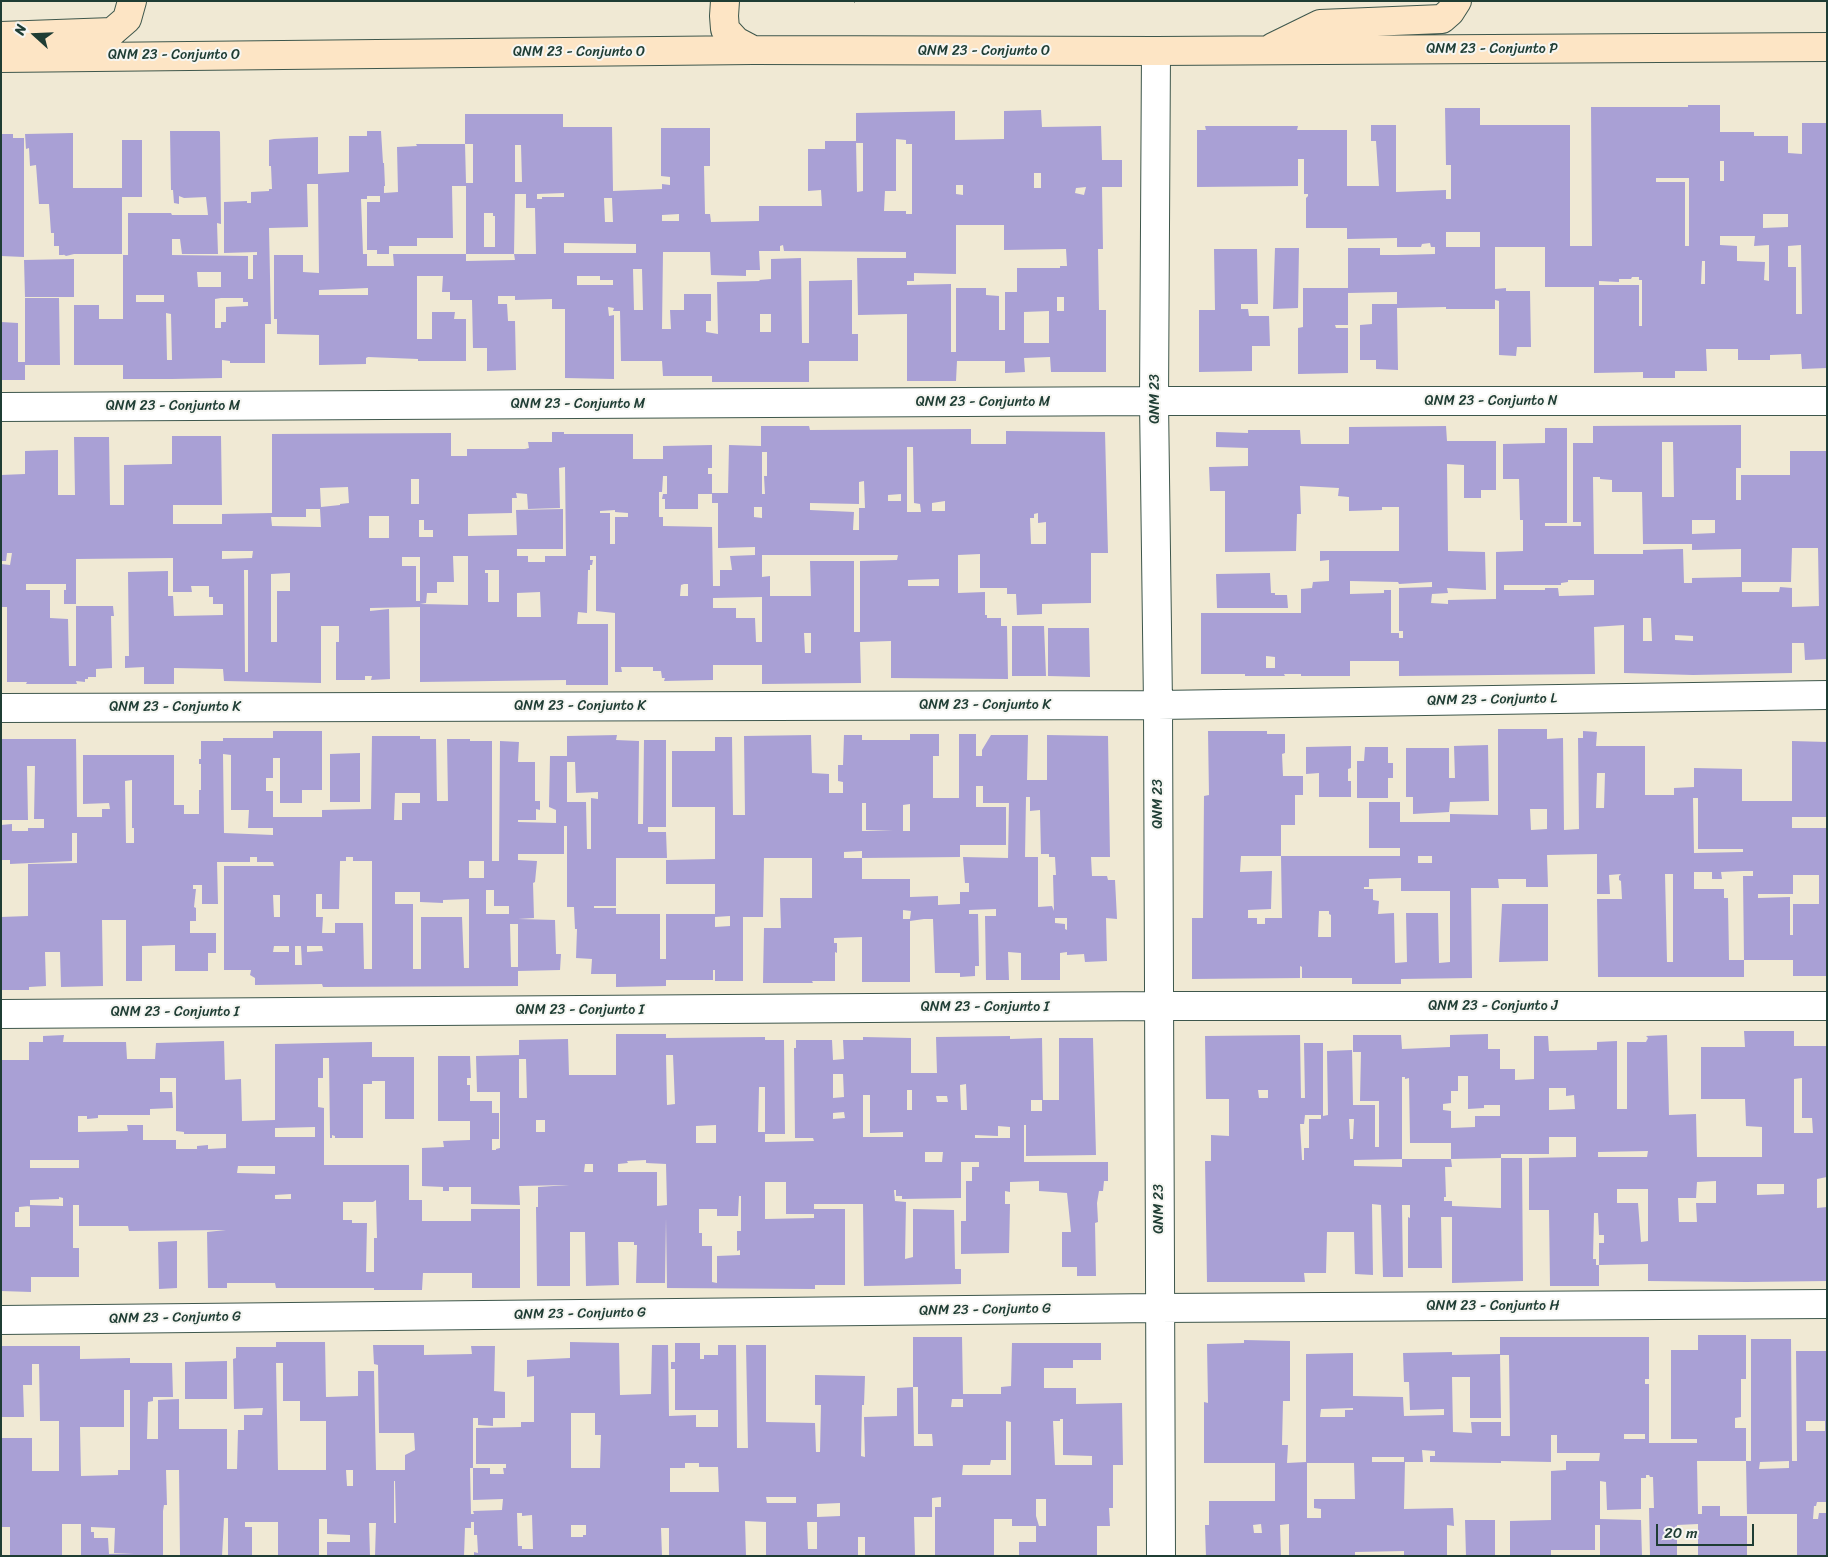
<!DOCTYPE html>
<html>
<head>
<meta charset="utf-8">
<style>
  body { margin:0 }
  #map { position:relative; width:1828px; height:1557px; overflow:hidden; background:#f0e9d4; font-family:Sriracha,sans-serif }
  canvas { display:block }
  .frame { position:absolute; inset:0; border:2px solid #1f3d34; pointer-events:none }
  .north { position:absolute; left:10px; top:10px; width:50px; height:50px; -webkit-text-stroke:4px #f6f6f2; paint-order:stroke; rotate:290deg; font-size:14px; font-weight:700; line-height:20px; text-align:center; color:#1f3d34 }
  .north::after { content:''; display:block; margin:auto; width:18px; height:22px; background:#1f3d34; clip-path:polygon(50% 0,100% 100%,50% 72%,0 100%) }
  .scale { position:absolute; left:1656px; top:1524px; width:98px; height:22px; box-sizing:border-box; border:2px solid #1f3d34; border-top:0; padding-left:6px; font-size:15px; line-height:18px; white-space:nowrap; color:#1f3d34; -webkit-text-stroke:4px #f6f6f2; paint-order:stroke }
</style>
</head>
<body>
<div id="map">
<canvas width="1828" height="1557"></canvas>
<div class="frame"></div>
<div class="north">N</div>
<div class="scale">20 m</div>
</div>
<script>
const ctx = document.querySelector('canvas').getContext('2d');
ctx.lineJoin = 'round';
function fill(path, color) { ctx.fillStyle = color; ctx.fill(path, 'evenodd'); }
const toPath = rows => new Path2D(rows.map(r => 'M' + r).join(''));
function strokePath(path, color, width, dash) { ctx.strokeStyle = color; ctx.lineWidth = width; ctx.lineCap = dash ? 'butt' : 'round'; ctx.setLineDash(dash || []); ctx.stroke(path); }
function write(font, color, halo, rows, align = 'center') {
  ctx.font = font + ' Sriracha,sans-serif'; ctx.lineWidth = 4; ctx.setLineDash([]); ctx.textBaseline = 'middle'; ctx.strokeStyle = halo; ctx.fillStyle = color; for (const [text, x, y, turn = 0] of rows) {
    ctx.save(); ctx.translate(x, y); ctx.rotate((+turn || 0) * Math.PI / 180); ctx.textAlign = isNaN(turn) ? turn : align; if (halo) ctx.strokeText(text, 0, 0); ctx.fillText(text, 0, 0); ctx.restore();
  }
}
const building = toPath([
  [1688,105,1720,105,1720,132,1754,132,1754,136,1788,136,1788,153,1802,154,1802,123,1827,123,1827,368,1802,369,1801,354,1770,355,1770,360,1738,360,1738,349,1706,349,1707,371,1675,371,1675,378,1643,378,1643,372,1594,373,1594,287,1545,287,1545,247,1495,247,1495,289,1506,288,1506,291,1530,291,1531,347,1517,347,1516,356,1499,355,1499,301,1495,300,1495,309,1446,309,1446,307,1397,308,1398,370,1376,369,1376,360,1360,360,1360,325,1372,324,1372,304,1397,304,1397,292,1348,293,1348,325,1335,325,1336,328,1348,328,1348,373,1298,374,1298,328,1303,327,1303,288,1348,288,1348,248,1380,248,1380,255,1397,255,1435,254,1435,247,1431,247,1430,243,1422,244,1421,247,1397,247,1397,238,1347,239,1347,228,1306,228,1306,198,1308,196,1308,194,1304,194,1304,159,1298,159,1298,186,1197,187,1197,130,1206,130,1205,126,1298,126,1297,130,1347,130,1347,186,1379,186,1376,141,1371,141,1371,125,1396,125,1396,192,1446,190,1446,199,1451,199,1451,165,1446,165,1445,108,1480,108,1480,125,1570,125,1570,246,1592,246,1591,107,1688,107],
  [1720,161,1724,161,1724,181,1720,181],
  [1656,178,1689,178,1689,246,1685,246,1685,182,1656,182],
  [1763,214,1788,214,1788,227,1763,228],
  [1446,232,1480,232,1480,247,1446,247],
  [1720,236,1755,236,1754,246,1769,245,1769,281,1764,280,1765,262,1737,261,1737,246,1720,245],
  [1801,245,1802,314,1796,314,1796,267,1788,267,1788,246],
  [1702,261,1705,261,1705,284,1701,284],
  [1632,277,1639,277,1639,280,1642,280,1642,326,1639,326,1639,285,1599,285,1599,281,1619,282,1619,279,1631,279],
  [1041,110,1042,127,1101,126,1102,160,1122,160,1122,187,1102,187,1103,249,1098,249,1099,310,1106,310,1106,372,1051,372,1050,357,1024,358,1025,372,1005,373,1005,361,957,361,956,381,907,381,907,314,858,315,857,258,906,258,906,252,784,251,783,245,780,246,780,251,759,251,760,270,746,270,746,276,711,275,710,252,663,252,662,329,671,329,670,310,684,310,684,294,711,294,711,321,706,321,706,332,718,334,717,282,760,281,759,280,771,279,771,259,801,258,802,343,809,343,809,281,852,280,852,334,858,334,858,361,809,361,809,382,712,382,712,376,663,376,662,361,621,361,620,311,613,311,614,308,608,307,609,316,614,315,614,379,565,378,565,309,552,309,552,299,515,300,515,296,498,296,498,304,507,304,508,321,515,321,516,370,487,371,487,348,473,348,472,300,450,300,450,292,442,292,443,276,417,276,417,339,432,339,432,312,455,312,454,319,466,319,466,361,418,361,418,359,368,357,366,358,366,364,319,365,319,335,277,334,277,319,274,319,274,255,303,255,303,272,319,273,318,184,307,184,308,227,269,228,271,324,265,324,265,363,230,363,230,361,222,360,222,378,172,379,123,379,123,365,74,365,74,305,99,305,99,319,123,319,123,255,128,255,128,213,171,213,172,215,208,215,206,197,184,198,179,196,179,204,174,203,173,190,171,190,170,131,219,131,220,132,221,224,217,223,218,254,182,254,180,239,172,239,172,255,248,256,248,279,253,279,253,255,257,255,257,252,224,253,224,202,247,201,247,203,251,203,251,192,269,191,269,189,272,189,271,166,269,166,269,140,274,139,318,137,318,174,349,172,349,136,367,136,367,131,381,131,383,163,384,163,385,186,384,186,384,193,398,192,397,147,417,146,416,144,465,144,466,183,473,183,473,144,465,144,465,114,563,114,563,127,612,127,613,191,662,189,662,184,670,185,670,177,661,176,661,128,710,128,710,166,704,166,705,214,710,214,711,222,759,221,759,206,822,206,821,190,808,191,808,149,825,149,825,141,856,141,857,192,863,191,863,143,856,143,856,113,955,111,955,140,1004,139,1004,111],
  [896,139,906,140,906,144,912,144,912,214,906,214,906,211,884,211,885,191,896,191],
  [515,145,521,145,522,182,515,182],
  [1034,173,1041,173,1041,188,1034,188],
  [956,185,963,185,963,195,956,194],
  [452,186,466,186,466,254,514,254,515,194,526,194,526,208,535,208,536,254,514,254,515,260,466,261,466,254,393,254,394,266,367,266,367,254,363,254,361,199,367,199,367,196,380,196,380,202,367,202,367,250,377,250,377,254,389,254,389,246,417,246,417,238,453,238],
  [1086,187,1084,195,1075,193,1076,188],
  [564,193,564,197,542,197,542,199,537,199,537,194],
  [604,198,612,198,613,222,605,222],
  [484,213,493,213,493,216,495,216,495,247,484,247],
  [679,214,679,221,662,221,662,215],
  [956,225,1004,225,1004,250,1066,249,1067,266,1060,266,1060,268,1017,268,1017,292,1005,292,1005,330,999,330,999,296,986,295,986,288,956,288,956,352,951,352,951,284,907,285,907,281,914,281,914,273,956,274],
  [564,243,636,244,636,253,564,253],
  [633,269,642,269,643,310,634,310],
  [197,272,221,272,221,287,198,287],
  [577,276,600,276,600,280,613,280,613,285,577,285],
  [368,288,368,295,319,295,319,290],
  [136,295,164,295,164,302,136,302],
  [1057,297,1064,297,1064,311,1057,311],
  [221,298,243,298,243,302,248,302,248,306,226,307,226,322,221,322,221,328,215,328,215,299],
  [1049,311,1049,343,1024,343,1024,312],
  [166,313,171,314,172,360,167,360],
  [760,314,771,314,771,332,760,332],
  [73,133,73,188,122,188,122,140,142,140,142,197,122,197,122,254,74,254,66,256,63,254,64,255,59,255,59,246,54,246,54,233,51,233,49,204,39,204,36,165,30,166,29,148,26,149,25,134],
  [1,134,13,134,13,138,24,138,24,257,1,256],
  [1275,248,1299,248,1298,308,1273,309],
  [1214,249,1257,249,1258,304,1241,304,1241,309,1248,309,1249,316,1269,316,1270,346,1252,346,1252,371,1199,372,1199,310,1215,310],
  [74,259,74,297,25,297,24,260],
  [25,298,59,298,60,365,25,365,25,380,1,380,1,322,18,323,18,362,25,362],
  [1741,425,1741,468,1736,468,1736,500,1741,500,1741,475,1790,475,1790,451,1827,451,1827,659,1805,660,1804,643,1792,643,1792,673,1693,675,1624,673,1624,625,1594,627,1595,674,1399,676,1399,661,1350,661,1350,676,1301,676,1301,674,1284,674,1285,676,1245,676,1245,674,1201,674,1201,613,1301,613,1301,589,1312,588,1313,582,1329,581,1329,560,1320,561,1320,551,1399,551,1399,507,1382,507,1382,510,1349,511,1349,497,1338,496,1339,488,1300,486,1301,514,1297,514,1296,551,1225,552,1225,491,1210,491,1209,467,1248,466,1248,448,1216,447,1216,432,1248,433,1248,430,1300,430,1301,444,1349,444,1349,427,1446,426,1447,441,1496,441,1496,490,1481,490,1481,498,1464,498,1464,465,1447,464,1448,551,1485,552,1486,590,1447,588,1448,593,1432,594,1431,603,1448,604,1448,600,1496,599,1496,552,1523,551,1523,520,1520,520,1519,479,1503,479,1503,444,1545,443,1545,428,1567,428,1567,523,1545,523,1545,526,1581,526,1581,522,1573,522,1573,443,1593,443,1593,426],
  [1662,442,1673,442,1674,497,1662,497],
  [1593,477,1600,477,1600,479,1612,480,1612,492,1642,492,1643,544,1692,544,1692,550,1741,549,1741,577,1692,578,1692,583,1684,583,1683,549,1643,550,1643,554,1594,554],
  [1692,520,1715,520,1715,533,1692,534],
  [1792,548,1818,548,1819,606,1792,607,1792,588,1780,587,1779,592,1742,592,1742,582,1791,582],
  [1568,580,1594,580,1594,595,1559,596,1558,588,1545,588,1545,590,1504,590,1504,585,1561,585,1561,583,1568,582],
  [1350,581,1398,582,1399,584,1432,582,1432,587,1399,588,1399,631,1403,631,1403,638,1399,638,1399,633,1391,633,1391,590,1384,590,1384,593,1350,594],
  [1643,618,1651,618,1652,641,1643,641],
  [1675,635,1693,636,1693,641,1675,640],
  [1266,656,1275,657,1275,668,1266,668],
  [761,426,809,426,810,430,971,429,971,444,1006,444,1006,431,1105,432,1108,553,1091,553,1091,603,1042,604,1042,614,1017,615,1016,594,1007,594,1007,588,980,588,980,554,958,555,958,593,985,592,985,615,987,615,987,618,1001,618,1001,626,1007,626,1008,679,891,678,891,641,860,642,861,683,762,684,762,665,713,665,713,680,664,681,665,678,662,678,661,671,653,671,653,667,621,667,622,672,615,672,615,613,596,611,596,556,590,556,590,560,593,560,592,565,590,565,590,570,588,570,587,613,578,612,577,624,608,624,608,685,566,685,566,680,420,682,420,607,370,608,370,611,389,609,390,679,371,680,372,676,365,676,365,680,336,680,336,642,339,642,339,626,321,626,321,683,224,681,223,669,174,668,174,684,144,684,144,667,125,668,125,656,129,656,128,572,168,571,168,596,173,596,174,616,223,615,223,604,213,604,213,597,209,597,209,586,191,586,192,592,173,592,173,558,76,559,76,604,64,604,64,590,66,590,66,584,26,584,26,590,50,590,50,618,68,619,69,666,76,666,76,606,113,606,114,616,111,616,112,668,96,669,96,677,88,677,88,679,85,679,85,682,76,681,77,684,26,684,27,682,7,682,7,607,1,607,1,564,10,565,12,553,7,553,6,561,1,561,1,475,25,474,25,451,58,450,58,495,75,495,74,437,109,437,110,505,124,505,124,465,172,464,172,436,221,436,222,505,173,505,173,524,222,524,222,514,272,513,272,434,451,433,451,456,467,456,467,449,525,449,529,448,528,442,552,442,552,432,564,432,564,434,633,434,633,459,663,459,663,446,712,445,712,468,708,468,708,474,712,474,712,494,698,494,698,509,665,509,665,499,662,499,663,494,667,494,667,476,663,476,662,492,659,492,659,517,663,517,663,526,712,527,713,586,720,586,720,570,732,570,730,556,755,555,755,547,718,548,718,503,712,503,712,493,728,493,729,445,761,446],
  [907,447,913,447,914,503,920,504,921,512,907,512],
  [762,452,767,452,767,476,764,476,765,494,762,494],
  [565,467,566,556,545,556,545,562,528,562,528,556,517,556,517,549,563,549,563,509,516,510,517,535,468,536,468,514,512,513,512,498,517,498,516,493,527,494,528,509,560,508,559,468],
  [411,479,419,479,419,504,411,504],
  [864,481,865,508,859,508,859,530,853,530,854,512,810,510,810,503,859,504,859,482],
  [348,487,349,503,340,504,340,505,321,507,320,488],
  [901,494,901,501,888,501,888,495],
  [945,501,945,511,932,511,932,503],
  [754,507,762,507,762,518,754,517],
  [306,509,320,509,321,527,272,526,271,517,306,517],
  [615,510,615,512,628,513,628,517,615,517,615,544,610,544,610,513,600,513,600,511],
  [1038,513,1038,523,1046,522,1046,544,1031,544,1030,518,1034,518,1034,514],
  [369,516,389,516,389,538,369,538],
  [419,520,424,520,424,530,433,530,433,537,419,537],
  [222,551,253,551,252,558,222,559],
  [762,555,898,555,897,560,860,561,860,632,854,632,854,561,810,561,811,596,770,596,770,576,762,577],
  [453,556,468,556,468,605,420,604,426,603,427,593,437,593,437,582,454,582],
  [402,557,420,557,420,601,416,601,416,566,402,566],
  [244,570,248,570,248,672,245,672],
  [485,570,499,570,499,602,488,602,488,573,485,573],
  [290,573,290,591,277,591,277,642,271,642,271,574],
  [939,579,939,586,908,586,908,580],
  [684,584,688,584,688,596,680,596,681,585],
  [540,592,541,617,517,617,517,593],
  [762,597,762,642,756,642,755,618,736,618,736,608,713,608,713,598],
  [804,633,811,633,811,653,805,653],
  [1270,573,1271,593,1275,593,1275,595,1287,595,1288,608,1217,608,1216,574],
  [1012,626,1044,626,1046,676,1012,676],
  [1048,628,1089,628,1090,677,1048,676],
  [1498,729,1547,729,1547,739,1563,738,1564,830,1579,829,1578,738,1583,738,1583,731,1597,732,1596,746,1645,746,1645,795,1674,795,1674,788,1694,787,1694,768,1742,769,1742,801,1792,801,1792,741,1827,742,1827,817,1792,817,1792,828,1827,828,1827,976,1793,976,1793,960,1744,960,1743,876,1753,876,1753,871,1743,871,1721,872,1722,879,1712,879,1712,872,1694,872,1694,889,1724,889,1724,898,1728,898,1729,960,1744,960,1744,977,1598,977,1597,899,1622,899,1621,881,1619,880,1619,876,1621,874,1609,875,1610,894,1597,894,1597,854,1547,855,1548,887,1526,887,1526,879,1498,879,1499,888,1471,888,1472,978,1401,979,1401,984,1352,984,1352,978,1302,978,1302,967,1300,966,1300,978,1192,979,1192,918,1203,918,1204,796,1209,795,1208,731,1267,731,1267,734,1285,734,1285,753,1282,754,1283,776,1303,776,1303,795,1295,795,1295,825,1281,825,1281,856,1241,856,1240,872,1272,871,1271,909,1248,910,1248,918,1257,918,1257,924,1265,924,1265,918,1282,918,1281,856,1400,856,1400,848,1369,848,1369,802,1400,802,1400,822,1450,822,1450,814,1498,815],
  [1597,773,1605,773,1604,808,1596,808],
  [1693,798,1698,798,1698,849,1743,849,1743,852,1694,853],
  [1530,809,1547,809,1547,829,1531,830],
  [1418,856,1432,856,1432,863,1418,863],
  [1665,874,1673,874,1673,962,1667,962],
  [1793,875,1819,875,1819,904,1793,904,1793,935,1790,935,1790,897,1758,898,1758,894,1793,894],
  [1401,878,1401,891,1450,891,1450,962,1439,963,1438,913,1406,913,1407,962,1395,963,1394,913,1378,914,1379,901,1373,900,1373,889,1364,889,1364,887,1369,887,1369,879],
  [1319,911,1329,911,1329,914,1331,915,1331,937,1318,937],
  [273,731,322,731,322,790,302,790,302,803,280,803,280,758,273,758,273,778,266,778,266,791,273,791,273,817,322,817,322,810,371,809,372,736,420,736,420,739,436,739,437,801,448,801,447,739,470,739,470,741,492,741,492,861,499,861,500,741,519,742,518,762,535,762,535,801,540,801,540,810,536,809,536,820,518,820,518,822,556,823,556,810,549,807,550,756,567,756,567,736,617,735,616,740,639,741,638,824,643,824,644,740,666,740,666,827,648,827,648,832,666,832,667,858,616,858,616,906,594,906,594,908,616,908,616,914,660,914,660,959,666,959,666,914,715,914,715,884,666,884,666,860,715,859,715,807,672,807,672,751,715,751,715,737,732,737,733,815,745,815,744,736,811,735,812,773,829,774,829,793,843,793,843,782,838,781,838,765,843,765,844,735,862,735,862,740,910,740,910,734,939,734,939,756,933,756,933,798,959,798,959,734,976,734,976,756,982,756,982,750,991,735,1028,735,1027,780,1047,780,1047,735,1108,736,1110,857,1091,857,1092,876,1107,876,1108,880,1115,880,1117,919,1106,918,1107,961,1085,962,1084,954,1067,955,1067,952,1060,953,1060,980,1021,980,1021,953,1008,952,1009,980,986,980,985,916,996,916,996,909,969,910,969,914,978,914,979,966,975,966,975,976,960,977,960,973,935,973,933,919,924,919,910,921,910,982,862,982,862,937,834,938,834,943,837,943,837,953,835,952,835,981,812,981,813,983,763,983,764,928,781,928,780,898,812,898,812,858,764,858,763,917,743,917,743,981,715,981,715,970,713,970,713,980,666,980,666,986,616,987,616,974,591,974,592,959,576,958,577,929,575,929,574,907,567,907,567,826,564,826,564,854,518,854,518,860,537,861,535,882,533,883,534,918,518,919,555,920,556,952,556,954,561,954,560,970,518,971,518,986,323,987,322,984,255,985,255,978,250,975,251,970,224,970,224,866,274,866,273,862,257,862,257,857,250,857,250,862,217,862,218,904,202,904,202,885,193,885,193,889,196,889,194,907,196,908,196,921,190,921,190,933,216,933,216,953,208,953,208,971,175,971,175,945,142,946,142,981,126,981,126,920,102,920,103,986,61,987,60,952,45,952,46,986,29,987,29,990,1,990,1,917,28,916,28,864,77,863,77,833,72,833,72,861,10,864,10,860,1,860,1,825,12,824,12,831,28,831,28,828,44,828,44,819,34,819,35,766,27,766,28,820,1,820,1,739,76,739,77,817,102,817,102,809,110,809,109,803,83,804,83,755,174,755,174,805,184,805,184,814,199,814,199,790,201,790,201,764,199,764,199,759,201,759,201,741,223,741,223,738,273,738],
  [223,754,231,755,231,810,249,810,248,828,273,828,273,835,224,833],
  [567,762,575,762,576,793,598,792,598,799,591,798,591,849,587,849,586,802,567,802],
  [132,780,132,828,134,828,134,843,126,843,125,781],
  [976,786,983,786,983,803,1009,803,1008,858,963,857,965,883,969,883,969,892,960,892,960,904,938,905,938,896,910,897,910,879,862,879,862,858,844,858,844,852,862,851,862,858,960,857,960,845,1006,845,1006,807,976,807],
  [395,793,420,793,420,803,402,803,402,820,394,820],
  [1026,797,1030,797,1030,811,1040,810,1041,854,1049,854,1049,857,1055,857,1056,875,1053,875,1054,911,1052,906,1038,907,1038,857,1025,857],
  [862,803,866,803,866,830,893,831,862,831],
  [910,804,910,831,903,831,903,805],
  [346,857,353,857,353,861,372,861,372,969,364,969,363,923,335,923,335,933,322,933,323,917,316,917,316,894,322,894,322,909,339,909,340,861,346,861],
  [469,861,484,861,484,878,469,878],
  [486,890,494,890,494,906,509,906,509,914,486,914],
  [395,892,420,892,420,902,443,903,443,900,469,899,469,968,464,968,462,917,421,917,421,969,413,969,413,904,395,904],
  [273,895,280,895,280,917,274,917],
  [903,910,911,911,910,919,903,919],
  [730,916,730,926,715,927,715,917],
  [1055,918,1067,918,1067,930,1065,929,1065,924,1055,923],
  [510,924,518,924,518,967,511,967],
  [274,946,289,946,289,952,273,952],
  [295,946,301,946,302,965,295,965],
  [307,946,322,946,323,951,307,952],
  [1488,745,1489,801,1450,802,1449,812,1413,814,1413,797,1406,797,1406,748,1449,748,1449,778,1455,778,1454,746],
  [1351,746,1351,768,1348,769,1348,781,1351,781,1351,797,1319,797,1319,773,1306,774,1306,747],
  [1365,747,1388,747,1388,763,1393,763,1393,778,1388,778,1388,798,1357,798,1357,761,1364,761],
  [360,753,360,802,330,802,330,754],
  [1502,904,1548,904,1548,961,1499,962],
  [1744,1031,1794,1031,1794,1046,1827,1046,1827,1177,1817,1179,1817,1208,1827,1207,1827,1281,1746,1282,1648,1281,1648,1264,1599,1265,1599,1243,1604,1243,1604,1235,1599,1235,1598,1213,1594,1213,1593,1259,1596,1259,1596,1265,1599,1265,1599,1286,1550,1286,1549,1210,1529,1210,1529,1158,1576,1157,1576,1137,1549,1137,1549,1154,1501,1154,1501,1158,1451,1159,1451,1143,1410,1143,1409,1078,1405,1079,1405,1077,1402,1077,1402,1159,1354,1160,1354,1166,1402,1167,1402,1159,1451,1159,1452,1167,1445,1167,1446,1197,1444,1197,1444,1201,1452,1201,1452,1206,1501,1208,1501,1158,1522,1158,1523,1281,1452,1283,1452,1217,1441,1217,1442,1268,1408,1268,1408,1217,1410,1218,1410,1205,1402,1205,1403,1277,1383,1277,1381,1205,1372,1204,1373,1275,1355,1274,1354,1232,1327,1232,1326,1273,1304,1273,1305,1282,1207,1282,1205,1161,1211,1161,1211,1135,1229,1136,1229,1099,1206,1099,1205,1036,1300,1035,1301,1098,1305,1098,1304,1043,1323,1043,1323,1116,1328,1115,1327,1051,1352,1050,1353,1105,1375,1105,1375,1147,1379,1147,1379,1101,1360,1101,1361,1052,1353,1052,1353,1035,1401,1035,1402,1049,1450,1047,1450,1035,1488,1034,1488,1049,1500,1049,1500,1069,1515,1069,1515,1080,1534,1079,1534,1036,1548,1036,1549,1051,1597,1050,1597,1042,1617,1041,1617,1109,1627,1109,1627,1042,1646,1042,1648,1038,1646,1036,1667,1035,1669,1115,1696,1114,1697,1157,1762,1157,1762,1127,1746,1126,1745,1099,1701,1099,1701,1047,1745,1047],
  [1458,1076,1468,1076,1468,1109,1484,1108,1484,1105,1500,1105,1500,1116,1475,1116,1475,1127,1451,1128,1451,1111,1443,1110,1443,1104,1451,1103,1451,1091,1458,1091],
  [1802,1078,1802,1118,1812,1118,1813,1133,1794,1133,1794,1079],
  [1549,1088,1566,1088,1566,1096,1574,1095,1575,1109,1549,1110],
  [1258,1090,1268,1090,1268,1098,1259,1098],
  [1305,1115,1321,1115,1321,1119,1309,1119,1309,1148,1304,1148,1304,1160,1302,1160,1300,1124,1304,1124],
  [1349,1119,1354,1119,1353,1139,1350,1139],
  [1648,1151,1647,1157,1598,1157,1598,1152],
  [1716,1181,1716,1203,1696,1203,1697,1222,1679,1222,1678,1198,1696,1198,1697,1182],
  [1757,1184,1784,1184,1784,1194,1757,1195],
  [1617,1189,1648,1189,1648,1241,1641,1242,1638,1203,1617,1203],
  [616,1034,666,1034,666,1038,765,1037,765,1040,784,1040,785,1134,765,1134,765,1142,814,1141,813,1138,795,1138,794,1048,796,1048,796,1040,832,1040,833,1060,844,1059,843,1040,863,1040,863,1037,911,1038,911,1073,937,1073,936,1037,1010,1036,1010,1039,1042,1038,1043,1100,1031,1100,1031,1111,1042,1111,1042,1100,1059,1100,1059,1038,1093,1038,1096,1155,1026,1156,1026,1125,1024,1125,1024,1162,1108,1162,1108,1181,1104,1181,1103,1191,1099,1191,1097,1203,1098,1222,1095,1223,1096,1276,1077,1276,1077,1267,1062,1267,1062,1232,1071,1232,1067,1193,1039,1191,1039,1181,1010,1182,1010,1192,1005,1191,1005,1204,1010,1204,1009,1253,961,1254,961,1221,966,1221,966,1181,972,1181,972,1167,979,1167,979,1162,961,1162,961,1198,902,1199,902,1196,896,1196,896,1190,894,1190,895,1201,906,1202,905,1259,913,1257,913,1209,954,1210,955,1269,961,1269,961,1284,864,1286,863,1204,814,1204,814,1209,845,1209,845,1285,815,1285,815,1289,667,1288,666,1218,665,1283,636,1283,637,1245,634,1245,634,1242,618,1242,619,1285,586,1286,585,1232,570,1232,570,1286,537,1286,536,1207,538,1207,538,1187,569,1185,519,1186,520,1205,471,1204,471,1187,449,1187,449,1191,443,1191,443,1187,422,1186,422,1148,444,1147,443,1141,470,1140,470,1121,438,1121,438,1056,470,1056,471,1078,467,1078,467,1085,470,1085,470,1101,492,1101,492,1113,499,1113,499,1139,492,1139,492,1150,496,1150,496,1149,500,1148,500,1092,477,1092,476,1056,519,1055,519,1040,568,1039,569,1075,616,1075],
  [666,1055,673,1055,675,1104,667,1105],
  [519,1059,526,1059,527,1098,519,1098],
  [833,1074,843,1074,844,1097,833,1098],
  [966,1084,967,1110,961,1110,960,1085],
  [759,1087,765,1087,765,1132,758,1132],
  [907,1090,912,1090,912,1110,907,1110],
  [863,1095,870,1095,870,1133,903,1132,903,1137,863,1137],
  [936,1096,947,1096,948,1102,937,1102],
  [844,1112,845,1118,833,1119,833,1113],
  [536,1120,545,1120,545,1132,536,1132],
  [716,1125,716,1143,696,1143,696,1126],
  [998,1126,1010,1127,1010,1138,975,1138,975,1135,998,1136],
  [925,1152,943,1152,942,1162,925,1162],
  [646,1160,646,1163,666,1164,667,1205,657,1206,657,1172,618,1172,618,1164,628,1163,627,1161],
  [585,1164,593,1164,593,1172,584,1172],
  [765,1182,786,1182,786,1214,814,1214,814,1218,765,1219],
  [739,1196,741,1196,741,1231,737,1231,737,1251,740,1250,740,1255,717,1256,717,1283,712,1282,712,1246,702,1246,702,1233,699,1233,699,1209,717,1209,717,1216,738,1216],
  [64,1035,63,1042,126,1042,127,1059,155,1059,156,1043,224,1041,225,1080,241,1079,242,1121,275,1120,275,1044,372,1042,372,1057,414,1057,414,1119,385,1119,385,1081,372,1081,372,1084,363,1084,363,1138,335,1138,335,1136,332,1135,332,1138,330,1138,329,1058,323,1058,323,1078,318,1078,318,1107,324,1108,324,1165,409,1165,409,1200,422,1200,422,1221,471,1221,471,1209,520,1209,520,1288,472,1288,472,1273,423,1273,422,1290,374,1290,374,1288,276,1288,275,1283,227,1283,227,1288,208,1288,207,1232,226,1230,129,1231,128,1226,79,1226,79,1205,73,1205,73,1248,79,1248,79,1277,31,1277,31,1292,1,1291,1,1060,29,1060,29,1042,43,1042,43,1036],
  [160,1078,176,1078,176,1131,184,1132,184,1134,226,1134,226,1148,208,1149,208,1145,197,1146,197,1149,176,1149,176,1140,143,1140,143,1125,127,1125,128,1131,78,1132,78,1116,87,1116,87,1119,98,1118,98,1115,150,1115,150,1109,173,1108,172,1092,160,1092],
  [315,1127,315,1137,275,1137,275,1128],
  [30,1160,79,1160,79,1168,30,1168],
  [238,1166,275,1166,275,1174,237,1173],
  [291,1194,291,1199,275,1199,275,1195],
  [59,1197,63,1198,63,1206,30,1205,30,1227,15,1227,15,1212,19,1212,19,1207,30,1206,30,1200,59,1199],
  [376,1200,377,1238,374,1238,374,1272,366,1272,367,1223,352,1223,352,1220,343,1220,343,1202,373,1202],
  [177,1241,177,1288,159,1289,158,1242],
  [1698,1335,1746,1335,1746,1379,1741,1379,1741,1417,1735,1418,1735,1428,1746,1428,1746,1461,1697,1461,1698,1514,1702,1514,1702,1506,1720,1506,1720,1516,1747,1516,1747,1556,1698,1556,1698,1524,1677,1525,1677,1556,1650,1556,1649,1508,1654,1508,1653,1477,1650,1477,1649,1475,1646,1475,1646,1478,1641,1478,1641,1509,1607,1510,1606,1482,1600,1481,1600,1519,1641,1520,1642,1556,1600,1556,1600,1525,1595,1525,1595,1550,1551,1550,1551,1556,1510,1556,1510,1521,1551,1520,1551,1471,1566,1470,1566,1461,1599,1461,1600,1453,1557,1453,1557,1435,1551,1435,1551,1462,1501,1461,1501,1463,1430,1462,1430,1456,1435,1456,1435,1451,1422,1450,1423,1462,1404,1462,1404,1457,1372,1457,1372,1462,1405,1462,1404,1509,1453,1508,1454,1526,1447,1525,1447,1556,1404,1556,1404,1551,1355,1552,1355,1556,1289,1556,1289,1524,1280,1525,1281,1556,1206,1556,1205,1525,1209,1525,1209,1501,1275,1501,1275,1463,1204,1463,1204,1402,1208,1403,1207,1344,1244,1343,1244,1340,1290,1341,1290,1401,1283,1401,1282,1445,1288,1445,1287,1463,1306,1462,1306,1354,1353,1353,1353,1396,1403,1397,1404,1416,1444,1415,1444,1409,1410,1410,1409,1382,1404,1382,1403,1353,1452,1352,1452,1355,1500,1354,1501,1418,1470,1418,1470,1377,1452,1377,1453,1432,1472,1433,1471,1422,1501,1422,1501,1436,1510,1436,1509,1355,1500,1355,1500,1337,1649,1337,1649,1379,1645,1379,1645,1384,1649,1384,1649,1443,1697,1443,1697,1439,1671,1439,1671,1350,1698,1350],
  [1353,1408,1353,1410,1345,1410,1345,1417,1320,1417,1321,1409],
  [1624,1434,1645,1434,1645,1439,1624,1439],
  [1307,1463,1354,1463,1355,1499,1314,1499,1314,1508,1321,1509,1321,1518,1307,1518],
  [1261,1524,1262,1533,1254,1533,1253,1525],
  [913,1337,962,1337,963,1394,1001,1394,1001,1387,1011,1386,1012,1343,1101,1343,1101,1360,1073,1360,1073,1368,1044,1368,1044,1388,1076,1388,1076,1404,1122,1403,1123,1465,1113,1465,1113,1508,1109,1508,1110,1526,1097,1526,1097,1556,1019,1556,1019,1542,1036,1542,1036,1526,1012,1526,1012,1519,994,1519,994,1556,935,1556,935,1507,941,1507,941,1497,932,1498,932,1517,914,1517,915,1556,865,1556,865,1537,858,1537,858,1556,766,1556,766,1522,745,1521,746,1556,669,1556,669,1528,661,1528,662,1556,474,1556,474,1552,478,1553,477,1535,474,1535,474,1522,471,1522,471,1528,465,1528,464,1556,375,1556,376,1523,369,1523,370,1556,327,1556,327,1542,350,1542,350,1535,327,1534,327,1519,319,1519,319,1556,278,1556,278,1522,245,1522,245,1527,252,1527,252,1556,228,1556,228,1518,224,1518,222,1556,180,1556,179,1470,166,1470,167,1505,164,1505,163,1511,163,1556,81,1556,81,1524,62,1524,62,1556,10,1556,10,1527,1,1527,1,1438,32,1438,32,1471,59,1471,59,1421,40,1421,39,1364,32,1364,32,1385,23,1385,24,1417,1,1417,1,1346,80,1346,80,1359,130,1358,130,1363,172,1363,173,1397,153,1397,153,1401,148,1402,147,1439,158,1439,158,1400,179,1399,179,1429,227,1429,227,1469,237,1469,238,1430,244,1430,244,1415,262,1415,263,1408,234,1409,233,1359,236,1358,236,1347,276,1347,276,1342,325,1342,326,1397,358,1396,358,1371,374,1371,376,1470,405,1470,405,1455,415,1450,414,1433,379,1433,378,1365,374,1364,373,1345,424,1345,424,1355,472,1354,471,1346,495,1346,494,1391,505,1392,505,1418,493,1418,493,1426,478,1425,478,1418,473,1418,473,1468,470,1468,471,1514,474,1514,473,1511,502,1510,503,1499,473,1500,473,1468,490,1468,490,1474,504,1474,503,1468,506,1468,506,1464,476,1464,476,1428,521,1427,521,1422,534,1422,534,1376,527,1377,527,1360,570,1358,570,1342,619,1343,620,1395,651,1394,652,1345,668,1345,669,1416,696,1415,696,1427,718,1427,718,1410,675,1410,675,1369,671,1369,671,1362,675,1362,675,1343,700,1343,700,1359,704,1359,704,1355,718,1355,718,1345,736,1345,737,1448,748,1448,746,1345,766,1345,766,1422,815,1423,816,1452,820,1452,821,1405,815,1405,815,1375,865,1376,864,1405,862,1405,861,1456,865,1457,864,1417,897,1416,897,1388,913,1387,914,1446,933,1446,932,1434,918,1434,918,1387,913,1387],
  [276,1363,283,1363,283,1401,300,1401,300,1421,326,1421,326,1470,278,1470],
  [124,1390,130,1390,130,1470,118,1470,118,1475,81,1476,80,1427,124,1427],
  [952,1399,963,1399,963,1407,951,1407],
  [571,1413,595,1413,595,1435,601,1435,600,1468,571,1468],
  [1060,1419,1063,1419,1063,1455,1092,1456,1092,1465,1055,1465,1053,1421,1060,1421],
  [1006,1421,1011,1422,1011,1475,962,1475,963,1465,990,1465,991,1460,1006,1460],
  [685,1463,699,1463,699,1467,718,1467,719,1492,670,1492,670,1468,685,1468],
  [346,1470,353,1470,353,1486,347,1486],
  [394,1481,395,1481,396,1523,394,1523],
  [766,1497,796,1497,796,1503,767,1503],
  [1036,1499,1046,1499,1046,1526,1039,1526,1036,1516],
  [840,1503,840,1516,817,1517,817,1504],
  [517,1513,522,1513,522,1516,532,1515,533,1549,522,1549,522,1546,518,1546],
  [807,1522,817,1522,817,1549,808,1549],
  [571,1525,586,1525,586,1535,583,1535,583,1537,571,1537],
  [91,1527,115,1528,114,1553,134,1553,109,1554,108,1538,94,1538,94,1532,91,1532],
  [1751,1339,1791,1339,1792,1461,1797,1461,1796,1351,1827,1351,1827,1492,1826,1502,1817,1502,1816,1506,1814,1506,1813,1519,1818,1519,1819,1513,1827,1513,1827,1556,1797,1556,1797,1514,1747,1514,1746,1461,1751,1461],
  [1806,1421,1825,1421,1825,1431,1806,1431],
  [1789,1461,1789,1468,1759,1469,1760,1462],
  [227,1361,227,1399,185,1399,185,1362],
  [1465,1520,1495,1520,1495,1556,1466,1556]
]);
const path = toPath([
  [854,1,856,1]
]);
const street = toPath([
  [1156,51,1154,401,1158,705,1161,1556],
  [1,407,1154,401,1827,401],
  [1,708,1158,705,1827,695],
  [1,1014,1159,1006,1827,1006],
  [1,1320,1159,1308,1827,1304]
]);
const secondary = toPath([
  [725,1,724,16,725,29,736,41,753,50],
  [1,36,112,32,127,19,132,1],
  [1273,47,1320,24,1442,19,1450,12,1457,1],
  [1,58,753,50,1156,51,1827,47]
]);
const streetNames = [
  ["QNM 23 - Conjunto P",1492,49],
  ["QNM 23 - Conjunto O",984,51],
  ["QNM 23 - Conjunto O",579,52],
  ["QNM 23 - Conjunto O",174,55],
  ["QNM 23",1155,399,-90],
  ["QNM 23 - Conjunto N",1491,401],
  ["QNM 23 - Conjunto M",983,402],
  ["QNM 23 - Conjunto M",578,404],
  ["QNM 23 - Conjunto M",173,406],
  ["QNM 23 - Conjunto L",1492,700,-1],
  ["QNM 23 - Conjunto K",985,705],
  ["QNM 23 - Conjunto K",580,706],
  ["QNM 23 - Conjunto K",175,707],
  ["QNM 23",1158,804,-90],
  ["QNM 23 - Conjunto J",1493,1006],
  ["QNM 23 - Conjunto I",985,1007],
  ["QNM 23 - Conjunto I",580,1010],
  ["QNM 23 - Conjunto I",175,1012],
  ["QNM 23",1159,1209,-90],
  ["QNM 23 - Conjunto H",1493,1306],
  ["QNM 23 - Conjunto G",985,1310,-1],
  ["QNM 23 - Conjunto G",580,1314,-1],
  ["QNM 23 - Conjunto G",175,1318,-1]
];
fill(building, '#a9a0d5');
strokePath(street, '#3e574c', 30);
strokePath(secondary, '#3e574c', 30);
strokePath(path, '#3e574c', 3, [1, 4]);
strokePath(street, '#fff', 28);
strokePath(secondary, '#fde5c5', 28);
write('14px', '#1f3d34', '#f6f6f2', streetNames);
</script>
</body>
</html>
